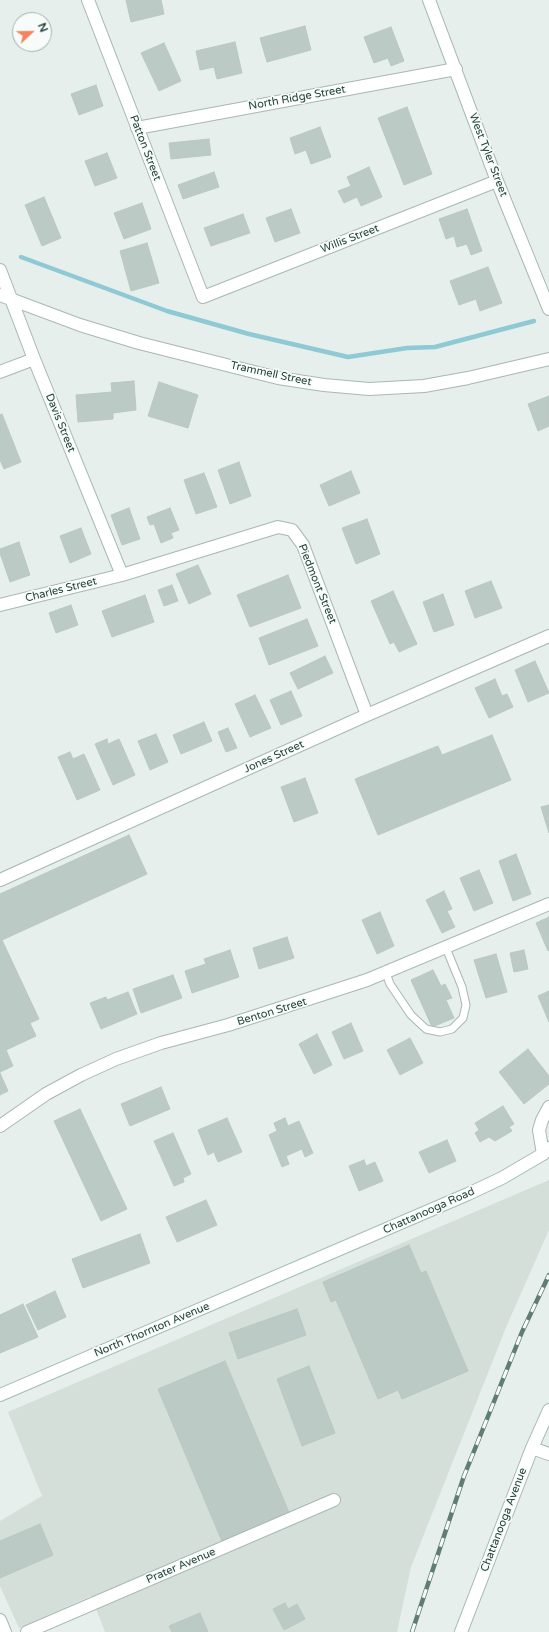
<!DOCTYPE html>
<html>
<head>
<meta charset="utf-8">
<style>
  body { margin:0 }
  #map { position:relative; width:549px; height:1632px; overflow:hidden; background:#e6efeb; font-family:"Varela Round",sans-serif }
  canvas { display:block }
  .north { position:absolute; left:12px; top:12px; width:40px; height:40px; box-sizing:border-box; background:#f7fbf9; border:1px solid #a3b1ad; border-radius:50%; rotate:68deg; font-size:11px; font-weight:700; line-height:16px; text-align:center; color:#24423a }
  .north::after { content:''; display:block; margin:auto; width:14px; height:18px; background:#f4845f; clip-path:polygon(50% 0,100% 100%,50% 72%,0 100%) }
</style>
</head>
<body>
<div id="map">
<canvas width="549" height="1632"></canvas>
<div class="north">N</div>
</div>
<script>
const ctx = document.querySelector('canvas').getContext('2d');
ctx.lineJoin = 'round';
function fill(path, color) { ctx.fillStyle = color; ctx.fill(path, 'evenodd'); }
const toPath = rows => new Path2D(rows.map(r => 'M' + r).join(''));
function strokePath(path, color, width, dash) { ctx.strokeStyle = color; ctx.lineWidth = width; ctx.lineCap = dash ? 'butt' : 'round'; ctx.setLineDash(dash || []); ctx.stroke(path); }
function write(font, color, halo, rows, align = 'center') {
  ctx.font = font + ' "Varela Round",sans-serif'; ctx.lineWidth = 3.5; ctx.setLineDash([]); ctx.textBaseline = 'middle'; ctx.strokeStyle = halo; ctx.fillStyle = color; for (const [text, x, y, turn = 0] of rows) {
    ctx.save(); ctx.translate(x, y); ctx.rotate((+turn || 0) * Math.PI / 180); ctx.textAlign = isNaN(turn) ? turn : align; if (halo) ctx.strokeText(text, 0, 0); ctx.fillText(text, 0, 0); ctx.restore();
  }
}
const built = toPath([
  [549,1180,549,1230,507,1325,411,1567,397,1632,105,1632,91,1596,19,1628,0,1586,0,1521,42,1496,8,1412]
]);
const stream = toPath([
  [21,257,167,311,249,334,348,357,407,348,435,347,534,321]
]);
const building = toPath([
  [126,0,161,0,164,14,131,22,126,0],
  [305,26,311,50,267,62,260,38,305,26],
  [391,27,404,61,391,66,388,58,374,63,364,37,391,27],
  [235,42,242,73,217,79,214,67,200,70,196,51,235,42],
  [164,43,181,81,159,91,141,53,164,43],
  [96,85,103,106,79,115,71,94,96,85],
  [407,107,432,174,404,185,378,118,407,107],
  [320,127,331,157,311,164,306,150,295,154,290,138,320,127],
  [209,139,211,155,171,159,169,143,209,139],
  [107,153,117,178,95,186,85,161,107,153],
  [369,167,382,197,361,206,357,197,344,203,338,191,351,186,347,177,369,167],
  [214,172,219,187,183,199,178,185,214,172],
  [44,197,61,238,42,246,25,205,44,197],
  [142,203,151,229,124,239,114,213,142,203],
  [291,209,300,233,275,242,266,218,291,209],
  [467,209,482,251,471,255,467,244,457,247,454,236,446,239,439,219,467,209],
  [243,214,250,233,211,246,204,228,243,214],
  [147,243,159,283,131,291,120,251,147,243],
  [488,267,502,303,480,311,476,299,459,305,450,281,488,267],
  [134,381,136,410,113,413,113,419,78,422,76,395,112,392,111,383,134,381],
  [159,382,198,395,188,428,148,416,159,382],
  [549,396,549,426,538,431,528,404,549,396],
  [2,414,21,462,4,469,0,460,0,415,2,414],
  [239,462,251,496,230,504,218,470,239,462],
  [351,471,360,493,329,506,320,485,351,471],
  [204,473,217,507,196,514,184,480,204,473],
  [129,508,140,539,122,545,111,515,129,508],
  [170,508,179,530,171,533,173,538,161,543,154,524,150,525,147,517,170,508],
  [367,519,380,554,356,564,342,528,367,519],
  [81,528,91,554,70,563,60,536,81,528],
  [19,542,30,575,10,582,0,553,0,549,19,542],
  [198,565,211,594,189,604,176,574,198,565],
  [288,575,301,608,250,627,237,595,288,575],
  [491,581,502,608,475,618,465,591,491,581],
  [172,585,178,601,164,606,158,590,172,585],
  [393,591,417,644,399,652,394,642,390,644,371,601,393,591],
  [443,594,454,625,434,632,423,602,443,594],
  [145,595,154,622,112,637,102,611,145,595],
  [71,605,78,625,56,633,49,613,71,605],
  [307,619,318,646,269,665,259,638,307,619],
  [325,656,333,673,298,689,290,673,325,656],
  [535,661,549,693,528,702,515,670,535,661],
  [495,679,502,696,507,694,513,707,489,718,475,688,495,679],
  [291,691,302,716,281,725,270,700,291,691],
  [255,695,271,728,250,737,235,704,255,695],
  [204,722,212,741,181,754,173,735,204,722],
  [228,728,237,748,226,752,218,732,228,728],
  [156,734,168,762,150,770,138,741,156,734],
  [492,735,511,780,378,835,355,779,438,746,442,755,492,735],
  [107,739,108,744,119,739,135,775,113,785,95,744,107,739],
  [70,752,73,759,84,754,100,790,77,800,58,757,70,752],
  [305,778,318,813,294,822,281,787,305,778],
  [549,805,549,833,541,807,549,805],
  [129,835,147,874,2,940,39,1019,30,1023,36,1036,6,1050,13,1066,0,1072,0,894,129,835],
  [516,854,531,894,513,901,499,861,516,854],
  [479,870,493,903,474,911,460,878,479,870],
  [444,891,452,909,447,911,455,927,442,933,426,900,444,891],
  [380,912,394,946,377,954,362,920,380,912],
  [549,917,549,950,548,951,536,923,549,917],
  [287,937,294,958,259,969,253,948,287,937],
  [230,950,239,977,192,993,185,971,206,964,204,959,230,950],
  [524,950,528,969,514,972,510,953,524,950],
  [496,954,507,992,486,998,474,960,496,954],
  [433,970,441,986,445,984,452,998,446,1000,454,1018,432,1027,411,980,433,970],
  [173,975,182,998,141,1013,133,989,173,975],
  [549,991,549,1022,538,996,549,991],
  [128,992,137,1014,101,1029,90,1003,106,997,107,1000,128,992],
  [351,1023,363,1051,344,1059,332,1032,351,1023],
  [317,1034,332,1065,314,1074,299,1044,317,1034],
  [410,1038,423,1063,400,1075,387,1050,410,1038],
  [528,1049,549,1076,549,1084,524,1104,499,1072,528,1049],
  [0,1073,8,1091,0,1095,0,1073],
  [161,1087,170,1109,130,1126,121,1104,161,1087],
  [503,1106,514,1124,509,1127,512,1131,495,1141,489,1137,480,1142,475,1133,479,1130,475,1123,503,1106],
  [80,1109,127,1209,101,1221,54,1121,80,1109],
  [227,1118,242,1152,218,1162,214,1152,208,1155,198,1130,227,1118],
  [285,1118,288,1126,299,1121,313,1153,305,1157,302,1149,286,1156,289,1164,282,1167,269,1135,277,1131,274,1123,285,1118],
  [173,1133,191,1174,183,1178,184,1182,174,1186,154,1141,173,1133],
  [447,1140,456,1161,429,1173,419,1152,447,1140],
  [364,1160,366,1166,375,1162,383,1181,359,1191,349,1166,364,1160],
  [206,1200,217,1225,177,1242,166,1217,206,1200],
  [140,1234,150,1263,83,1288,72,1259,140,1234],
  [409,1245,421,1273,426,1271,468,1371,402,1399,398,1390,378,1399,336,1300,331,1302,323,1282,409,1245],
  [55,1291,66,1317,38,1330,26,1305,55,1291],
  [23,1304,38,1337,0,1353,0,1315,23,1304],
  [297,1309,306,1335,238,1359,229,1333,297,1309],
  [225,1361,291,1517,224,1546,158,1389,225,1361],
  [309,1366,335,1433,302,1446,277,1379,309,1366],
  [40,1524,53,1555,0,1578,0,1541,40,1524],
  [285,1603,288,1609,297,1604,305,1619,284,1630,273,1609,285,1603],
  [200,1613,208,1632,172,1632,169,1626,200,1613]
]);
const lane = toPath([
  [386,973,390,984,411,1015,426,1029,440,1032,452,1029,463,1018,466,1005,462,987,446,948]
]);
const street = toPath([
  [88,0,203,297,497,181],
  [429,0,497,181,549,309],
  [137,128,456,69],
  [0,270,34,359,122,575],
  [0,295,80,325,139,343,278,378,324,385,369,389,424,386,468,378,549,359],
  [0,372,34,359],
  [0,605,122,575,278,527,292,530,303,545,367,715],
  [0,880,367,715,549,636],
  [0,1126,46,1094,81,1075,116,1059,161,1043,228,1025,367,980,549,904],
  [543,1154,539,1130,542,1120,549,1107],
  [532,1448,549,1454],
  [0,1620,5,1632],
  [27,1632,334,1500],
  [461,1632,532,1448,549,1410]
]);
const secondary = toPath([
  [0,1395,468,1194,502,1178,543,1154,549,1148]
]);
const rail = toPath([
  [412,1632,464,1476,522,1332,549,1275]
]);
const streetNames = [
  ["North Ridge Street",297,98,-10],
  ["Patton Street",145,148,69],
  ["West Tyler Street",488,155,69],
  ["Willis Street",350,239,-21],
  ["Trammell Street",271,374,12],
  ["Davis Street",60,423,68],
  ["Piedmont Street",317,584,68],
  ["Charles Street",61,590,-14],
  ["Jones Street",274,757,-24],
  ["Benton Street",272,1012,-17],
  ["Chattanooga Road",429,1211,-24],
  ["North Thornton Avenue",152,1330,-23],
  ["Chattanooga Avenue",504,1520,-69],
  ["Prater Avenue",181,1566,-23]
];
fill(built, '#d4dfda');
strokePath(stream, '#8ec9d4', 4.5);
fill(building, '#bbcac4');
strokePath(building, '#b8c9c2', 1);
strokePath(lane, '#a8b8b2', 9);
strokePath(street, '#a8b8b2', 14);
strokePath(secondary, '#a4bbb3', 14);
strokePath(lane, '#fff', 7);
strokePath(street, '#fff', 12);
strokePath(secondary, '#fff', 12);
strokePath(rail, '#5f7d75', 4.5);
strokePath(rail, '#f7fbf9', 3, [9]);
write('11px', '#24423a', '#f7fbf9', streetNames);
</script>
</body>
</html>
